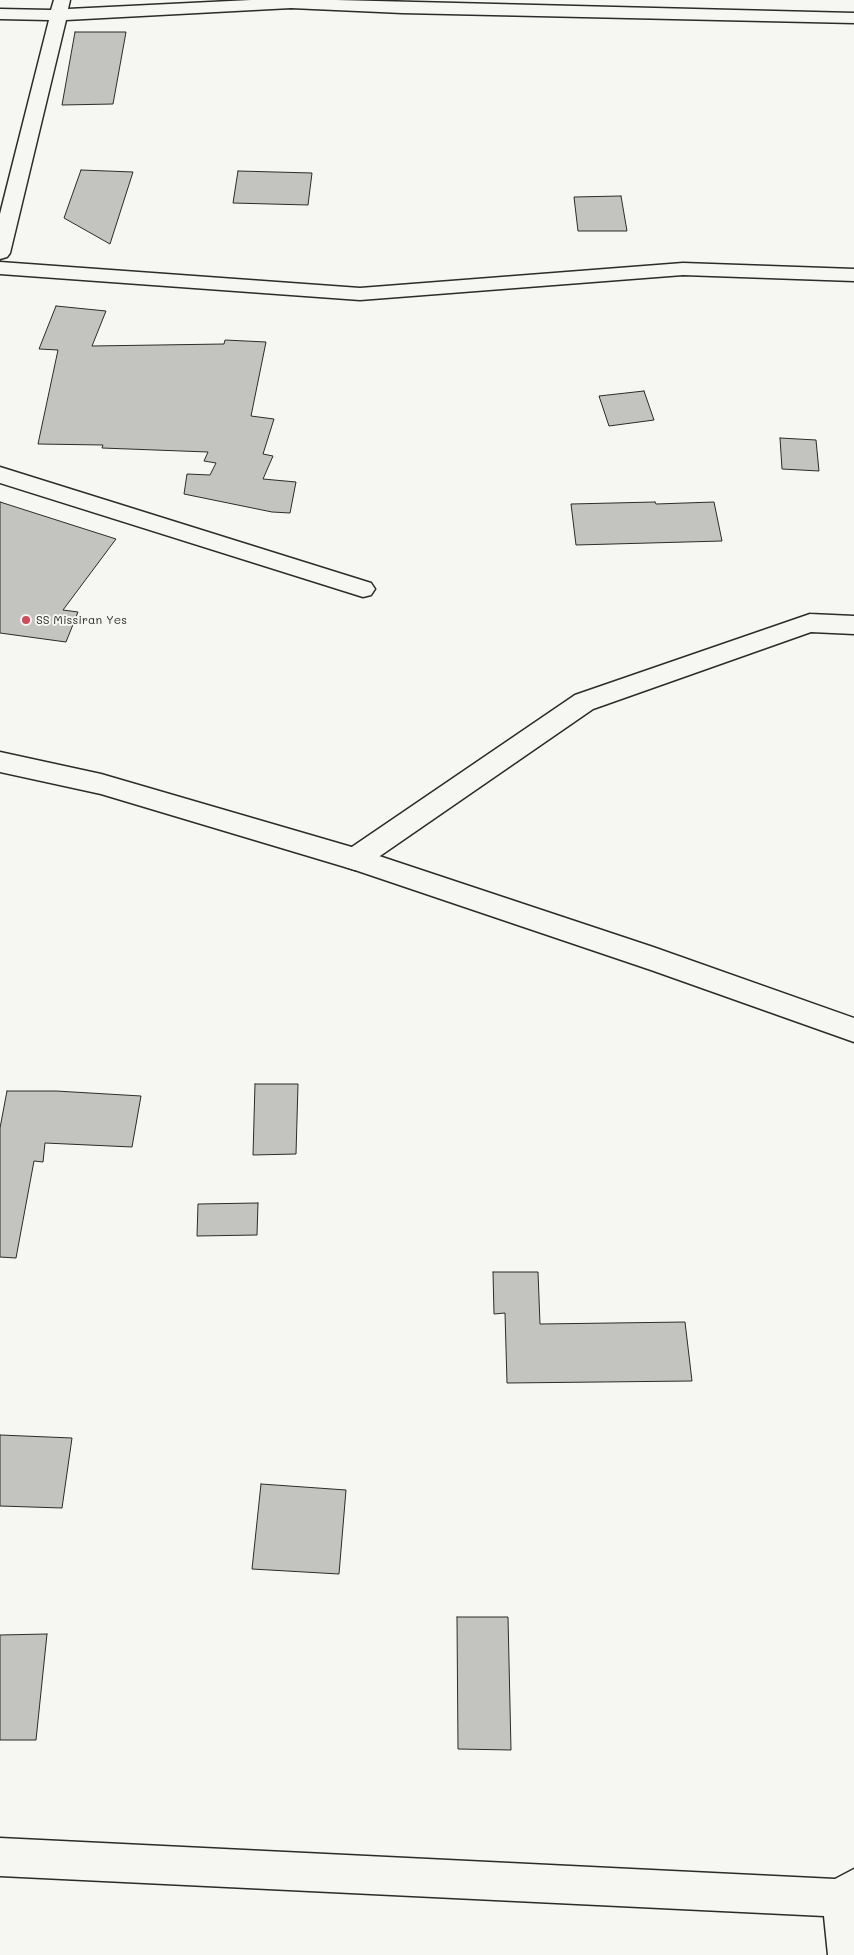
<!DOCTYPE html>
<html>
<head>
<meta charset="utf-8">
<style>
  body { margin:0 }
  canvas { display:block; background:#f6f6f2 }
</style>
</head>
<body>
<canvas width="854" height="1955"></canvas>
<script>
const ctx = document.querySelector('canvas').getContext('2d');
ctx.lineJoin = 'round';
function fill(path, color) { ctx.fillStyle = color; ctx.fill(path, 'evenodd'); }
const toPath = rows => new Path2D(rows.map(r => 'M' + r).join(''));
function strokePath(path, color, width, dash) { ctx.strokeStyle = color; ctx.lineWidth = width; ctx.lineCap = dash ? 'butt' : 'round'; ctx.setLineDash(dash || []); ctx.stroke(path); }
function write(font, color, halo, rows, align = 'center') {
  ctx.font = font + ' Mali,sans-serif'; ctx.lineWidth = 4; ctx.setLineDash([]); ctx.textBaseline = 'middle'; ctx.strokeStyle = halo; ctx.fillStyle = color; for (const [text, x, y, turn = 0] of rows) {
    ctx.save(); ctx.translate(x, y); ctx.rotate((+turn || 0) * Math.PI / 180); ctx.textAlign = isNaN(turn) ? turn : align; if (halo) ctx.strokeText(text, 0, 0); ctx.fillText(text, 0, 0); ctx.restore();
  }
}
const building = toPath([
  [75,32,126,32,113,104,62,105,75,32],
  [81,170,133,172,110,244,64,218,81,170],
  [238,171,312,173,308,205,233,203,238,171],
  [621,196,627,231,578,231,574,197,621,196],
  [56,306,106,311,92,346,224,344,225,340,266,342,251,416,274,419,263,454,273,456,263,479,296,482,290,513,272,512,184,494,187,474,210,475,216,463,204,461,208,452,102,448,103,445,38,444,58,350,39,349,56,306],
  [644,391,654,420,609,426,599,396,644,391],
  [780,438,816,440,819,471,782,469,780,438],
  [0,502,116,539,63,610,78,612,66,642,0,633,0,502],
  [655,502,656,504,714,502,722,541,576,545,571,504,655,502],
  [255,1084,298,1084,296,1154,253,1155,255,1084],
  [7,1091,56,1091,141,1096,132,1147,45,1143,43,1162,34,1161,16,1258,0,1257,0,1128,7,1091],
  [258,1203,257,1235,197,1236,198,1204,258,1203],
  [493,1272,538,1272,540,1324,685,1322,692,1381,507,1383,505,1313,494,1314,493,1272],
  [0,1435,72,1438,62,1508,0,1506,0,1435],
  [261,1484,346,1490,339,1574,252,1569,261,1484],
  [457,1617,508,1617,511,1750,458,1749,457,1617],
  [47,1634,36,1740,0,1740,0,1635,47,1634]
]);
const street = toPath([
  [54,0,70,0,68,9,251,0,336,0,854,13,854,23,402,13,291,8,66,20,10,253,7,257,0,259,0,214,49,20,0,19,0,9,51,10,54,0],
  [0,262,360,288,683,263,854,269,854,281,683,275,360,300,0,274,0,262],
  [0,467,371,583,375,589,371,595,363,597,0,483,0,467],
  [810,614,854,616,854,634,811,632,593,709,364,867,355,870,346,867,342,859,346,851,575,695,810,614],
  [0,1838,835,1879,854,1869,854,1955,828,1955,824,1916,0,1876,0,1838]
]);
const secondary = toPath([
  [0,752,101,774,355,848,653,947,854,1018,854,1042,651,970,355,870,101,794,0,772,0,752]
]);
const markers = [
  [26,620,5,"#d1495b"]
];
const poiNames = [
  ["SS Missiran Yes",36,620]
];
fill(building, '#c3c3c0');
strokePath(building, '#2b2b2b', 1);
strokePath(street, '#2b2b2b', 3);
strokePath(secondary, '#2b2b2b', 3);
fill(street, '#f6f6f2');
fill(secondary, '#f6f6f2');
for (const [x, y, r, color] of markers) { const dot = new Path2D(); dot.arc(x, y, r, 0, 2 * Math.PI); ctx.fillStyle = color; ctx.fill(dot); strokePath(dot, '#f6f6f2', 2); }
write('12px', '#2b2b2b', '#f6f6f2', poiNames, 'left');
</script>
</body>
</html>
